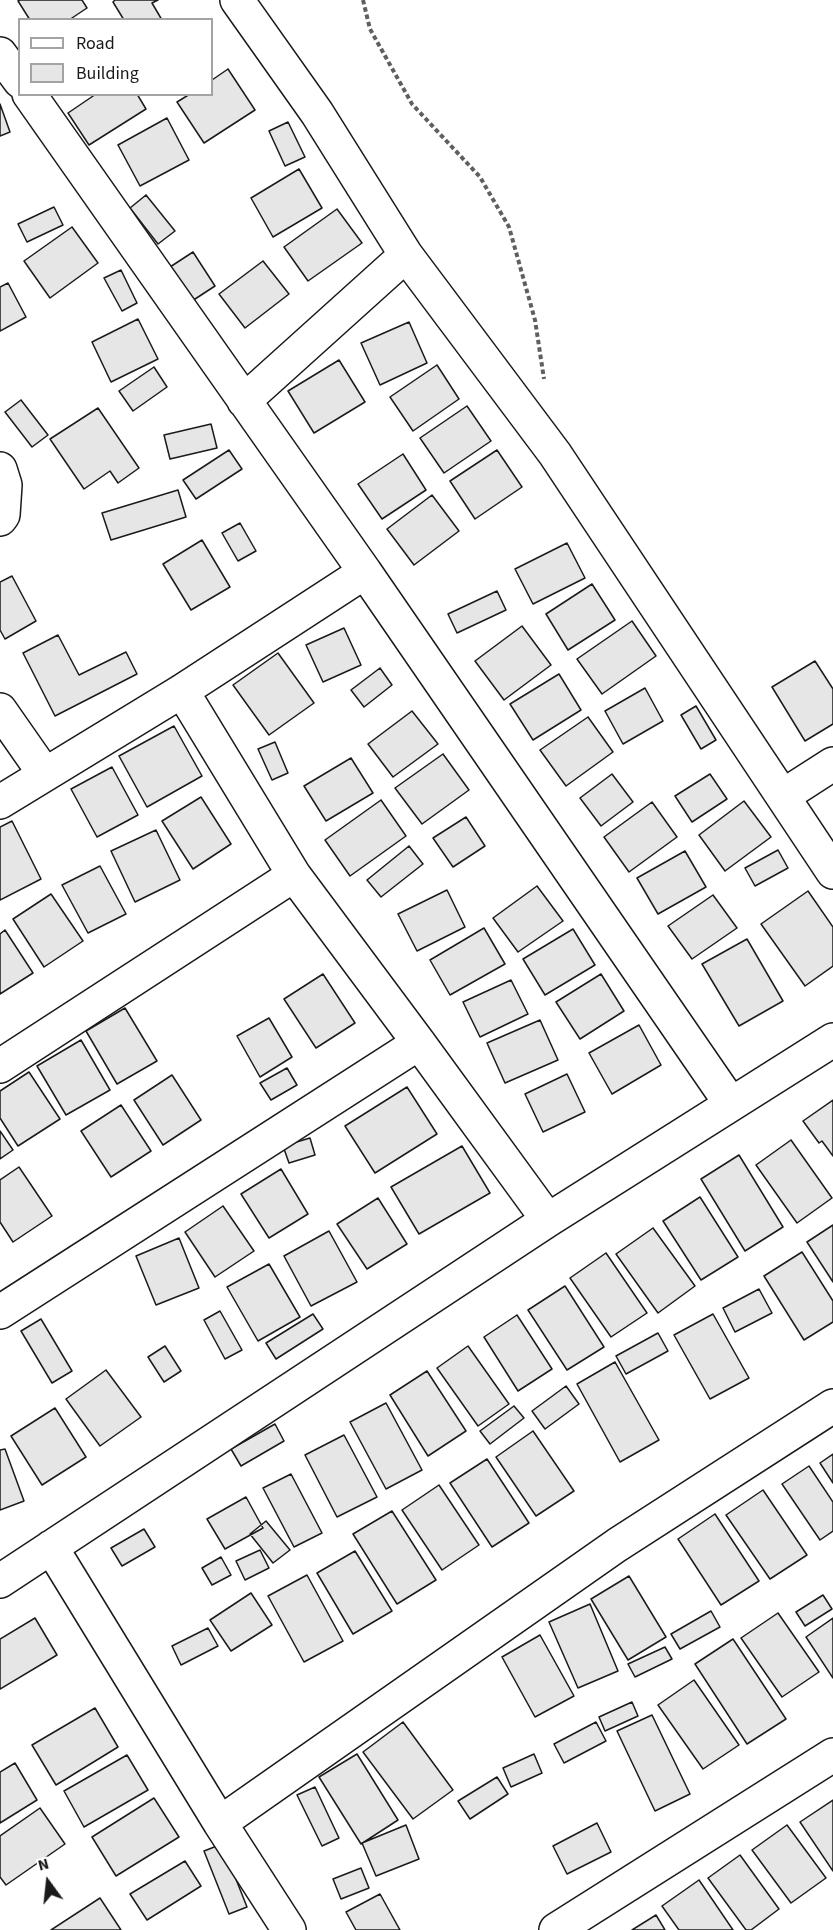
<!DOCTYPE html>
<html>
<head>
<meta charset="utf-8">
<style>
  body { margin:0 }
  #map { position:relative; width:833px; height:1930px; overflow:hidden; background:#fff; font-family:"Source Sans 3",sans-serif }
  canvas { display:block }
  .legend { position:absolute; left:18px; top:18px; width:195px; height:78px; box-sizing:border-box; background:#fff; border:2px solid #a3a3a3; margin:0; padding:8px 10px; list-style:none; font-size:18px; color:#1a1a1a }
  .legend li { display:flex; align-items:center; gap:12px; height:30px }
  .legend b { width:30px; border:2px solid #a3a3a3 }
  .north { position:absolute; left:18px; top:1852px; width:60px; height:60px; -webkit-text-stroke:4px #fff; paint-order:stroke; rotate:345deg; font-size:16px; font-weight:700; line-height:24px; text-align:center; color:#1a1a1a }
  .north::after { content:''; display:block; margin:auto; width:21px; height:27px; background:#1a1a1a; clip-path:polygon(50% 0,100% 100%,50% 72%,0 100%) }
</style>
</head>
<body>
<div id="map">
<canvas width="833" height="1930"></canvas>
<ul class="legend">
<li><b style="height:8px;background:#fff"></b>Road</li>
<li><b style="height:16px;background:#e6e6e6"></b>Building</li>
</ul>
<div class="north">N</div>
</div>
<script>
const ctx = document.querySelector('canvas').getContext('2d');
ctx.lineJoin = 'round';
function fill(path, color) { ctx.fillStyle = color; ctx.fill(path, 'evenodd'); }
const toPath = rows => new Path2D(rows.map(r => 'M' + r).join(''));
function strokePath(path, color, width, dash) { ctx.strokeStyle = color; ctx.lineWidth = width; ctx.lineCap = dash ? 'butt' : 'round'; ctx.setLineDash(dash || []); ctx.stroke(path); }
const building = toPath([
  [20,0,82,0,87,8,69,20,30,20,18,1,20,0],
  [115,0,158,0,152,3,162,20,124,20,113,2,115,0],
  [228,69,255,110,204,143,177,102,190,94,212,94,212,80,228,69],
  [96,94,137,94,146,109,89,145,68,113,96,94],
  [0,104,10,132,0,136,0,104],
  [167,118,189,160,140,186,118,145,167,118],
  [288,122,305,157,285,166,269,131,288,122],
  [299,169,322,208,273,237,251,198,299,169],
  [146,195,175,231,158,244,130,208,146,195],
  [54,207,63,225,27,242,18,224,54,207],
  [337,209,362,243,308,281,284,247,337,209],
  [72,227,98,263,50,298,24,261,72,227],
  [193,252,215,286,192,301,170,267,193,252],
  [263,261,289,294,245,328,219,294,263,261],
  [121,270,137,303,122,311,104,278,121,270],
  [8,283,26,317,0,331,0,287,8,283],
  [138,319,158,359,111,382,92,342,138,319],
  [409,322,427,363,380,385,361,343,409,322],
  [339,360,365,402,314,433,288,391,339,360],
  [437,365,459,399,413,431,390,397,437,365],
  [154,367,167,387,133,411,119,391,154,367],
  [21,400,48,435,32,447,5,412,21,400],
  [467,406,491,441,444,473,420,438,467,406],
  [98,408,139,468,118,483,110,471,84,489,50,439,98,408],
  [211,424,217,448,170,459,164,435,211,424],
  [229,450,242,469,196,499,183,480,229,450],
  [497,450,522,487,475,519,450,481,497,450],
  [403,454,426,490,382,519,358,484,403,454],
  [178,490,186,517,111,540,102,513,178,490],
  [432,495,459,531,414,565,387,529,432,495],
  [240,523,256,551,238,561,222,533,240,523],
  [202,540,230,587,191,610,163,564,202,540],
  [567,543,585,578,533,604,515,569,567,543],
  [12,576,36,621,5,639,0,630,0,582,12,576],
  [592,584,615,620,568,650,546,614,592,584],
  [497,591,506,610,457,633,448,614,497,591],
  [632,621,656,656,602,694,577,659,632,621],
  [522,626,551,665,504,700,475,661,522,626],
  [344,628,361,665,323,682,306,645,344,628],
  [58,635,79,675,126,652,137,674,55,716,23,653,58,635],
  [278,653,314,703,269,735,233,685,278,653],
  [815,661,833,689,833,724,805,741,772,687,815,661],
  [380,668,392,685,364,707,351,690,380,668],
  [559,674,581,710,533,740,510,704,559,674],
  [645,688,663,721,623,744,605,711,645,688],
  [696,706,716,740,701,749,681,715,696,706],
  [412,711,438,744,393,777,368,744,412,711],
  [588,717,613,752,566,786,540,750,588,717],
  [174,726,202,776,147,807,119,756,174,726],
  [275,742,288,773,272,780,258,749,275,742],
  [443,754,469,790,422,824,395,788,443,754],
  [351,758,373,793,326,821,304,786,351,758],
  [112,767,138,815,97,837,71,789,112,767],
  [612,774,633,802,601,826,580,798,612,774],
  [710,774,727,799,692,822,675,796,710,774],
  [201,797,231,844,193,869,162,821,201,797],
  [381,800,406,836,350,876,325,840,381,800],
  [744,801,771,837,725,871,699,835,744,801],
  [652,802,677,837,629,872,604,837,652,802],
  [466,817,485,846,453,867,433,838,466,817],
  [12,821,41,879,0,900,0,827,12,821],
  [156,830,180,880,135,902,111,851,156,830],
  [409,846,423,864,381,897,367,880,409,846],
  [778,850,788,868,755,886,745,868,778,850],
  [685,851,706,887,658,914,637,878,685,851],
  [100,866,126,914,88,933,62,885,100,866],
  [537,886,563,921,518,952,493,918,537,886],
  [447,890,465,927,417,951,398,914,447,890],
  [808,891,833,927,833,966,805,986,761,924,808,891],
  [51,894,83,941,44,967,13,919,51,894],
  [713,895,737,928,692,959,668,926,713,895],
  [484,928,505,964,450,995,430,960,484,928],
  [573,929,595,965,545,995,523,959,573,929],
  [5,930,33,973,0,994,0,934,5,930],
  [747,939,783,1001,739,1026,702,964,747,939],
  [323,974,355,1023,316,1048,284,999,323,974],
  [601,974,624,1011,580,1039,556,1002,601,974],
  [511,980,528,1014,480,1037,463,1002,511,980],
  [125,1008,157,1061,117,1084,86,1031,125,1008],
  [269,1018,292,1057,260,1077,237,1036,269,1018],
  [540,1020,558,1060,505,1083,487,1043,540,1020],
  [639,1025,661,1065,612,1094,589,1053,639,1025],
  [81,1040,110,1090,66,1115,37,1066,81,1040],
  [287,1068,297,1085,271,1100,260,1083,287,1068],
  [29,1072,60,1119,18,1146,0,1118,0,1091,29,1072],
  [567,1074,585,1112,543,1132,525,1094,567,1074],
  [172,1075,201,1120,163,1145,134,1100,172,1075],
  [407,1087,437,1134,375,1173,345,1126,407,1087],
  [833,1100,833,1156,822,1141,819,1143,803,1121,833,1100],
  [121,1105,151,1151,111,1177,81,1131,121,1105],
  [0,1131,13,1150,0,1159,0,1131],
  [310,1138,315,1155,289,1163,283,1146,310,1138],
  [791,1140,832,1198,797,1223,756,1165,791,1140],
  [462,1146,490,1193,419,1234,391,1187,462,1146],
  [739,1155,783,1227,745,1251,701,1179,739,1155],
  [19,1167,52,1216,13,1242,0,1222,0,1180,19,1167],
  [281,1169,308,1214,269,1238,241,1194,281,1169],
  [700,1197,738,1257,701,1280,663,1221,700,1197],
  [378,1198,407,1244,367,1269,337,1224,378,1198],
  [223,1206,254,1251,215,1277,185,1232,223,1206],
  [833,1225,833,1282,807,1242,833,1225],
  [653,1228,695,1286,658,1313,616,1254,653,1228],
  [329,1231,357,1282,311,1306,284,1256,329,1231],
  [179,1238,199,1288,156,1305,136,1256,179,1238],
  [802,1252,833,1301,833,1322,804,1340,764,1276,802,1252],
  [606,1253,647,1313,611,1337,570,1278,606,1253],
  [269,1264,300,1317,258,1341,227,1287,269,1264],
  [565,1286,604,1347,567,1370,528,1310,565,1286],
  [759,1289,772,1313,735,1332,723,1308,759,1289],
  [220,1311,242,1350,225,1359,204,1320,220,1311],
  [313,1314,323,1329,276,1359,266,1343,313,1314],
  [713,1314,749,1378,710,1399,674,1335,713,1314],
  [517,1315,552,1369,518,1391,484,1337,517,1315],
  [41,1319,72,1371,52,1383,21,1331,41,1319],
  [658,1333,668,1351,626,1374,616,1356,658,1333],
  [165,1346,181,1371,164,1382,148,1357,165,1346],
  [468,1346,509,1404,478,1426,437,1368,468,1346],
  [615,1362,659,1440,620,1462,577,1384,615,1362],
  [106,1370,141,1417,100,1446,66,1399,106,1370],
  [427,1371,466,1431,428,1456,390,1395,427,1371],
  [566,1386,579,1404,545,1429,532,1411,566,1386],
  [386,1403,422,1470,386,1489,350,1422,386,1403],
  [514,1406,524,1418,490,1444,480,1431,514,1406],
  [55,1408,86,1457,42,1485,11,1436,55,1408],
  [275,1424,284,1441,241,1466,231,1449,275,1424],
  [533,1431,574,1491,536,1516,496,1457,533,1431],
  [344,1435,377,1497,337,1517,305,1455,344,1435],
  [5,1449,24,1501,0,1510,0,1450,5,1449],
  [833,1454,833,1483,820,1463,833,1454],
  [487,1459,529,1523,492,1547,450,1483,487,1459],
  [809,1466,833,1502,833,1531,820,1540,782,1484,809,1466],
  [291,1474,322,1533,294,1547,263,1488,291,1474],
  [439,1485,479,1545,442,1570,402,1510,439,1485],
  [763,1490,807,1555,770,1579,726,1515,763,1490],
  [246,1497,263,1528,225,1549,207,1519,246,1497],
  [392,1511,436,1580,397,1604,353,1534,392,1511],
  [715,1514,759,1581,721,1605,678,1539,715,1514],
  [266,1521,290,1550,273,1563,250,1534,266,1521],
  [144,1529,155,1547,122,1566,111,1548,144,1529],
  [260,1550,269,1568,245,1580,236,1561,260,1550],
  [355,1551,392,1611,353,1634,317,1573,355,1551],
  [221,1557,231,1575,212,1585,202,1568,221,1557],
  [307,1575,343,1641,304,1662,268,1596,307,1575],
  [629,1576,666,1637,628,1660,591,1599,629,1576],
  [251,1593,272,1625,231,1651,210,1620,251,1593],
  [823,1595,832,1609,805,1626,796,1612,823,1595],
  [590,1604,618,1671,578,1688,549,1622,590,1604],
  [711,1611,720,1627,680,1649,671,1634,711,1611],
  [778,1613,819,1672,782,1697,741,1638,778,1613],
  [35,1618,57,1655,0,1689,0,1639,35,1618],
  [833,1618,833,1678,806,1637,833,1618],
  [208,1628,218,1646,181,1665,172,1646,208,1628],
  [540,1635,574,1696,535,1717,502,1657,540,1635],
  [733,1639,786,1719,747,1744,695,1664,733,1639],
  [665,1647,672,1659,635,1677,628,1664,665,1647],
  [694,1680,739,1745,703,1769,658,1705,694,1680],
  [632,1702,638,1716,605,1731,599,1717,632,1702],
  [95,1708,118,1747,56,1785,32,1745,95,1708],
  [652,1715,690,1794,655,1811,617,1731,652,1715],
  [403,1722,453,1790,413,1819,363,1752,403,1722],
  [596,1722,606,1741,564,1763,554,1744,596,1722],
  [357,1754,398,1820,361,1844,319,1777,357,1754],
  [534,1754,542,1773,511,1787,503,1768,534,1754],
  [127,1755,148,1790,84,1827,64,1791,127,1755],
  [15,1763,37,1800,0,1823,0,1772,15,1763],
  [497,1777,508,1794,470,1819,458,1801,497,1777],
  [315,1787,339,1838,322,1846,297,1795,315,1787],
  [154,1798,179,1837,116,1876,92,1837,154,1798],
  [833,1800,833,1871,800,1822,833,1800],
  [40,1808,65,1844,6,1885,0,1877,0,1836,40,1808],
  [597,1823,611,1852,567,1874,553,1846,597,1823],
  [406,1825,419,1859,376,1876,362,1843,406,1825],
  [787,1825,826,1878,791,1903,752,1850,787,1825],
  [222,1844,247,1907,229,1914,204,1851,222,1844],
  [740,1855,779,1909,751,1930,746,1930,708,1878,740,1855],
  [185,1861,201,1886,147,1920,130,1894,185,1861],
  [361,1868,369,1888,341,1899,333,1879,361,1868],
  [699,1880,733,1930,679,1930,662,1906,699,1880],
  [380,1894,400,1930,356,1930,346,1912,380,1894],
  [100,1898,121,1930,51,1930,100,1898],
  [656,1915,665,1930,632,1930,656,1915]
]);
const path = toPath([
  [363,0,370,29,412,104,480,177,509,227,535,320,544,379]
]);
const minor = toPath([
  [237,0,317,113,406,255,555,454,833,872],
  [0,54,20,81],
  [29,94,365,572],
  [244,401,406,255],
  [0,469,5,485,3,515,0,519],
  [182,691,294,875,419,1043,548,1220],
  [0,710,44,773],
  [783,796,833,764],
  [0,802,182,691,365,572,731,1104],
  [0,1066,294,875],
  [0,1312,419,1043],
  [51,1547,220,1823,289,1930],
  [0,1581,548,1220,833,1040],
  [220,1823,617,1545,833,1406],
  [556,1930,833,1755]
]);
fill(building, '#e6e6e6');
strokePath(building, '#1a1a1a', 1.5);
strokePath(minor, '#1a1a1a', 36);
strokePath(path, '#5f5f5f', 4, [4.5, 3]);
strokePath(minor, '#fff', 33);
</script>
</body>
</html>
